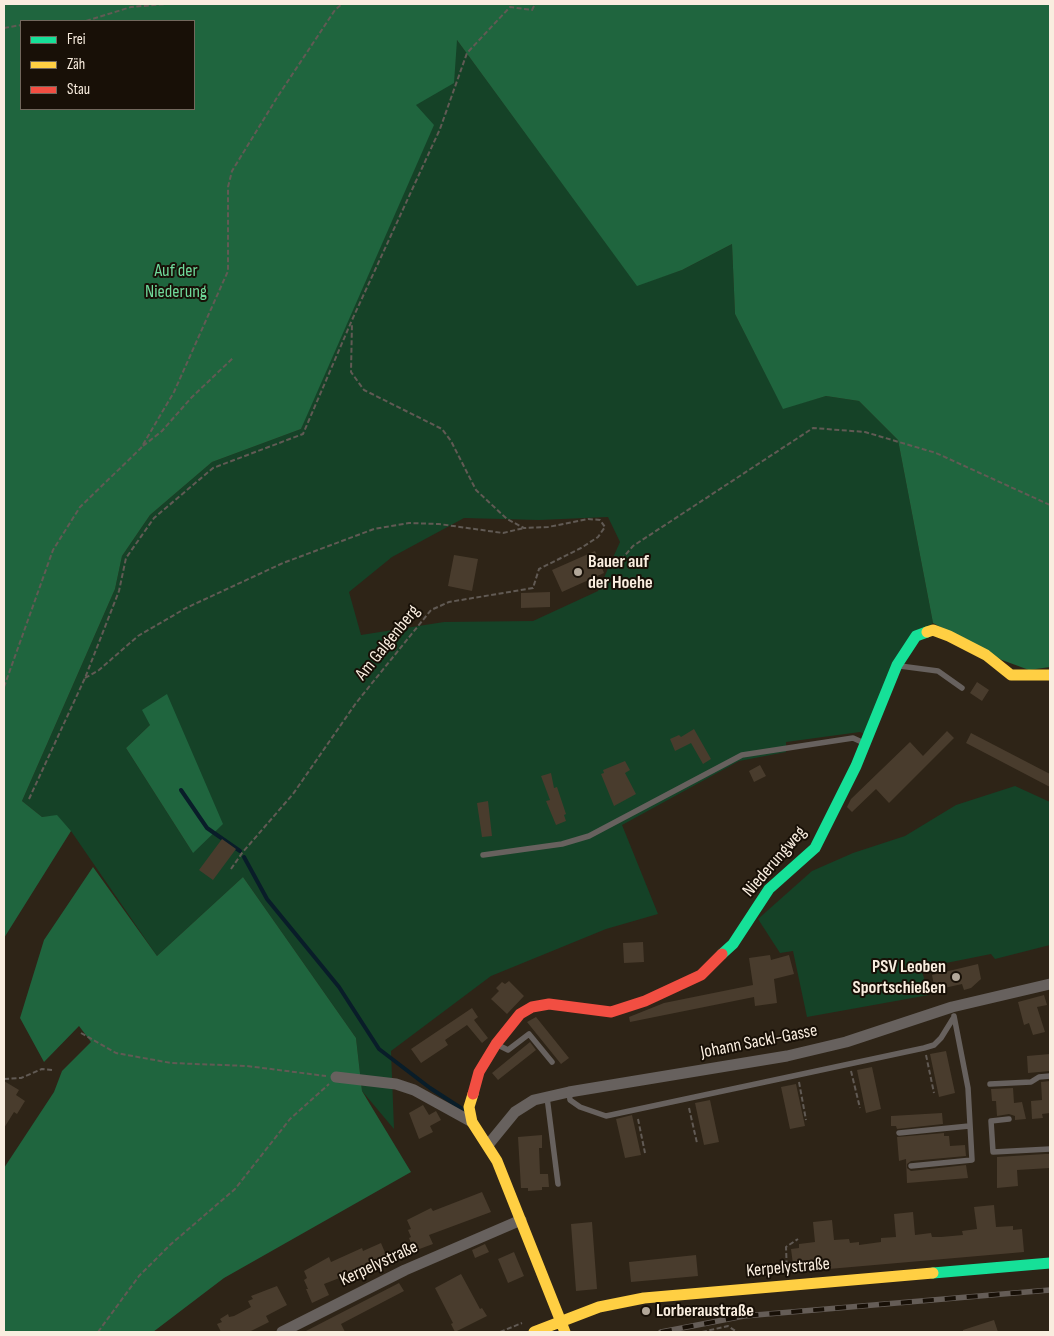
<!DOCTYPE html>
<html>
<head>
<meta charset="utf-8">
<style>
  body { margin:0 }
  #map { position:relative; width:1054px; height:1336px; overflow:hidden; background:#2e2417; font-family:"Sofia Sans Condensed",sans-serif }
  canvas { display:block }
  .frame { position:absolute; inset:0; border:5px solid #f9eddf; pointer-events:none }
  .legend { position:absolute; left:20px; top:20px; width:175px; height:90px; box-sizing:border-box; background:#181007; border:1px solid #72685d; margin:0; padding:6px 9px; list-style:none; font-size:15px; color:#f9eddf }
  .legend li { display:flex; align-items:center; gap:10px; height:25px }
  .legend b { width:25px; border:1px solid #72685d }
</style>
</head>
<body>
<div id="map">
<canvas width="1054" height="1336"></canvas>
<div class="frame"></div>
<ul class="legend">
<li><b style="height:6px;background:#16e098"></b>Frei</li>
<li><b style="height:6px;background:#ffcf43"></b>Zäh</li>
<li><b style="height:6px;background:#f24e42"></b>Stau</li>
</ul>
</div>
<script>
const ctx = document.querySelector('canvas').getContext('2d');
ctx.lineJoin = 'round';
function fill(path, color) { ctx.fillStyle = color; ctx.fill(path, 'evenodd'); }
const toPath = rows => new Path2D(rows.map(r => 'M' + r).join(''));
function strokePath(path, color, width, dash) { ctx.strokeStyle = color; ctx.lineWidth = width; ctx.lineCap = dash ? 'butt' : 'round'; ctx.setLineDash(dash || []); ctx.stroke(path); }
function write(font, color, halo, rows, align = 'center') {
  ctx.font = font + ' "Sofia Sans Condensed",sans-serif'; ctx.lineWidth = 4; ctx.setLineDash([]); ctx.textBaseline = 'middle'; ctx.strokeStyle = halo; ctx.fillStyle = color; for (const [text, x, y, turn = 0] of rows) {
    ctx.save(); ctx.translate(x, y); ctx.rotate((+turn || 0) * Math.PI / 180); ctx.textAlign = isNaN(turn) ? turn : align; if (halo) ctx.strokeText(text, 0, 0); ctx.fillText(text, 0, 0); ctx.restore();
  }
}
const green = toPath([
  [457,40,637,285,682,270,732,244,735,314,783,408,826,396,859,401,898,440,933,623,916,636,869,736,860,732,786,742,786,752,739,761,622,825,658,914,606,929,491,976,391,1051,394,1129,362,1091,356,1038,243,877,157,956,71,831,57,816,42,817,22,801,115,589,122,556,150,515,212,462,301,429,416,105],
  [608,517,620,542,598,591,533,621,444,622,361,635,349,592,392,557,464,518,539,520],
  [150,725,193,853,126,748],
  [1015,786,1050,802,1050,945,995,959,991,954,921,968,929,995,807,1017,793,951,780,953,758,919,812,871,853,853,905,836,956,805]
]);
const forest = toPath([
  [4,4,1050,4,1050,667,1029,670,1002,660,933,623,898,440,859,401,826,396,783,409,735,314,732,244,682,270,637,286,457,40,454,83,416,105,434,125,301,429,212,462,150,515,122,556,115,589,22,801,42,817,57,815,71,831,4,938],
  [21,21,194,21,194,109,21,109],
  [167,694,223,824,193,853,126,748,150,725,142,710],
  [93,867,157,956,243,877,356,1038,362,1091,411,1172,224,1278,153,1332,4,1332,4,1168,54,1092,62,1071,91,1042,79,1026,44,1062,20,1018,44,940]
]);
const stream = toPath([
  [181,790,207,828,240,851],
  [244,857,267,899,339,987,379,1049,430,1088,464,1110]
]);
const building = toPath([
  [595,551,604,573,562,592,552,570],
  [454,555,478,559,472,591,448,586],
  [550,592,550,607,521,608,521,593],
  [977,682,989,690,982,701,970,693],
  [694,729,711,759,703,764,691,743,675,751,670,739,679,735,681,737],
  [947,731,954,738,889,803,876,789,852,812,847,807,851,799,910,742,923,756],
  [971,733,1050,774,1050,787,966,743],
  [625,761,630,770,625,773,636,794,614,806,601,774,604,773,603,770],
  [760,765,766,776,754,782,749,771],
  [551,773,554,788,557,787,566,814,564,815,566,821,556,825,546,801,550,800,541,776],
  [488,801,492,836,482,837,477,803],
  [222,839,236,849,213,880,199,870],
  [643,942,644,962,624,963,623,943],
  [770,955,771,960,789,955,794,974,774,979,777,1003,755,1006,754,997,630,1022,629,1017,664,1003,753,985,749,958],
  [978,964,981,979,971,988,964,990,962,984,935,990,932,975],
  [509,981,524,996,507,1014,491,999,499,991,496,988,502,982,505,984],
  [1044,995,1047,1005,1037,1007,1045,1032,1033,1035,1029,1023,1024,1025,1018,1002],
  [472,1008,478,1017,474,1020,488,1038,482,1043,467,1025,445,1040,448,1045,421,1063,411,1049],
  [536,1017,569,1058,561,1064,527,1022],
  [530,1042,536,1050,498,1080,492,1073],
  [946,1051,955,1093,939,1097,930,1054],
  [1050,1054,1050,1071,1028,1073,1027,1056],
  [872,1067,881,1109,866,1113,857,1070],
  [4,1081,19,1090,16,1095,25,1101,17,1114,14,1112,4,1128],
  [1050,1081,1050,1113,1042,1114,1043,1118,1032,1119,1031,1101,1042,1100,1041,1082],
  [796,1084,805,1126,790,1129,781,1087],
  [1013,1088,1014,1103,1022,1102,1026,1119,1015,1120,1015,1116,1009,1114,997,1116,996,1101,992,1101,991,1089],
  [710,1100,719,1142,704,1145,695,1103],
  [423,1105,429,1115,436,1111,441,1120,430,1126,433,1132,419,1139,409,1113],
  [942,1113,943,1124,897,1129,896,1126,891,1126,891,1116],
  [632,1115,641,1155,625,1158,616,1119],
  [944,1133,944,1136,949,1136,950,1146,965,1145,966,1156,911,1161,907,1164,907,1168,911,1171,966,1165,968,1178,907,1183,906,1159,899,1161,897,1137],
  [542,1135,542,1148,539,1148,540,1174,548,1174,549,1187,542,1187,542,1190,528,1191,528,1188,521,1188,518,1137],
  [1045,1154,1050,1154,1050,1168,1017,1170,1018,1186,997,1188,997,1157],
  [482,1192,491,1212,429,1235,433,1244,414,1251,409,1238,411,1237,408,1230,411,1229,407,1220,431,1208,433,1211],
  [994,1205,996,1227,1013,1226,1013,1230,1022,1229,1024,1252,794,1272,791,1249,799,1248,799,1244,815,1242,813,1222,832,1220,834,1240,849,1239,850,1243,859,1242,859,1245,881,1242,881,1238,896,1237,894,1214,913,1212,915,1235,931,1233,932,1237,941,1237,963,1235,962,1231,977,1229,974,1207],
  [592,1222,597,1289,576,1291,571,1224],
  [381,1243,389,1262,371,1270,364,1271,343,1280,342,1277,324,1284,329,1295,312,1303,306,1289,308,1289,304,1280,307,1278,304,1271,329,1257,331,1262,362,1248,363,1251],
  [485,1244,489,1252,475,1258,472,1250],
  [514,1252,524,1276,508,1283,498,1259],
  [696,1255,698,1276,631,1282,629,1262],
  [461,1274,480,1309,482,1308,487,1316,455,1332,451,1324,453,1323,435,1288],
  [399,1283,404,1291,341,1324,345,1332,304,1332],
  [277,1286,287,1305,266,1316,269,1322,249,1332,221,1332,217,1324,222,1322,220,1319,228,1314,229,1317,234,1316,251,1307,248,1301,253,1299,251,1296],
  [994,1320,998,1332,963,1332,963,1330]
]);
const path = toPath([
  [86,21,131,7,166,4],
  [4,28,21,25],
  [143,446,162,431,191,398,234,357],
  [621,560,633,546,813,428,865,432,936,453,1050,505],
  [85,678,99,670,138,636,186,608,283,563,374,529,409,523,439,524,503,533,524,528],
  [4,687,53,550,80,507,141,448,174,392,228,271,228,187,232,171,278,96,335,10,342,4],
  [29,799,85,678,119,591,126,558,154,518,213,468,303,434,352,320,440,129,467,53,510,7,532,10,535,4],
  [231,869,242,853,293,794,356,703,431,610,449,602,533,588,539,569,581,548,598,537,605,527,600,520,588,519,548,527,524,528,507,519,476,490,451,441,442,429,364,390,351,372,352,323],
  [81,1033,116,1053,171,1063,247,1066,326,1076],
  [926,1055,934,1093],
  [851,1071,860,1108],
  [4,1079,21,1078,42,1069,52,1070],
  [799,1082,806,1120],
  [689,1108,697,1143],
  [638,1119,645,1153],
  [787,1273,786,1247,798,1239],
  [98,1332,139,1276,170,1245,235,1189,290,1119,329,1084],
  [500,1332,522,1323],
  [702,1332,728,1326,737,1332]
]);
const lane = toPath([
  [900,666,938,671,962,688],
  [483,855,562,844,589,836,742,755,853,738,864,743],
  [498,1045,508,1050,529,1034,552,1062],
  [990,1084,1031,1082,1039,1077,1050,1076],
  [569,1092,570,1100,580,1107,606,1116,924,1048,934,1045,941,1038,954,1017],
  [547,1097,558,1184],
  [1009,1119,991,1121,993,1152,1050,1149],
  [899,1133,969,1126],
  [911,1166,972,1160,968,1088,954,1016]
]);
const street = toPath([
  [336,1077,396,1084,414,1090,472,1122],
  [488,1145,515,1112,534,1100,569,1092,787,1056,846,1042,952,1007,1050,984],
  [282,1332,405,1270,521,1220]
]);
const fast = toPath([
  [722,954,733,944,769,889,815,848,856,766,897,665,916,636,927,632],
  [933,1273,1050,1263]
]);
const slow = toPath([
  [927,632,933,630,949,636,986,655,1011,675,1050,675],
  [473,1094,469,1107,472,1122,497,1161,565,1332],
  [534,1332,599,1307,644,1298,933,1273]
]);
const jam = toPath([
  [473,1094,479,1072,496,1044,520,1014,532,1007,549,1004,611,1012,645,1001,701,975,722,954]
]);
const rail = toPath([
  [661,1332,744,1316,1050,1290]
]);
const markers = [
  [578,572,5,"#b2a799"],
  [956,977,5,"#b2a799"],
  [646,1311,5,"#b2a799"]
];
const parkNames = [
  ["Auf der",176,271],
  ["Niederung",176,292]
];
const poiNames = [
  ["Bauer auf",588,562],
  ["der Hoehe",588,583],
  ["PSV Leoben",946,967,"right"],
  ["Sportschießen",946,988,"right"],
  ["Lorberaustraße",656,1311]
];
const streetNames = [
  ["Am Galgenberg",388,643,-51],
  ["Niederungweg",775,862,-49],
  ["Johann Sackl-Gasse",759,1042,-11],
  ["Kerpelystraße",379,1264,-25],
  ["Kerpelystraße",788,1268,-5]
];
fill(green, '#154227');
fill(forest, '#1f653e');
strokePath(stream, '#091d29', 4);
fill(building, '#493c2d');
strokePath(path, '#615a54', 2, [5, 2.5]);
strokePath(lane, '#67615e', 5.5);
strokePath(street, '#67615e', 11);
strokePath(fast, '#16e098', 11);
strokePath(slow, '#ffcf43', 11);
strokePath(jam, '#f24e42', 11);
strokePath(rail, '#655d57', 5.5);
strokePath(rail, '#181007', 4, [11]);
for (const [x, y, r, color] of markers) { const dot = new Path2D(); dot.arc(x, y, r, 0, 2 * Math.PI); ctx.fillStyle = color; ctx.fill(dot); strokePath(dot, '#181007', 2); }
write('18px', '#70da9b', '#181007', parkNames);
write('bold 18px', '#f9eddf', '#181007', poiNames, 'left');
write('18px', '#f9eddf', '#181007', streetNames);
</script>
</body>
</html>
